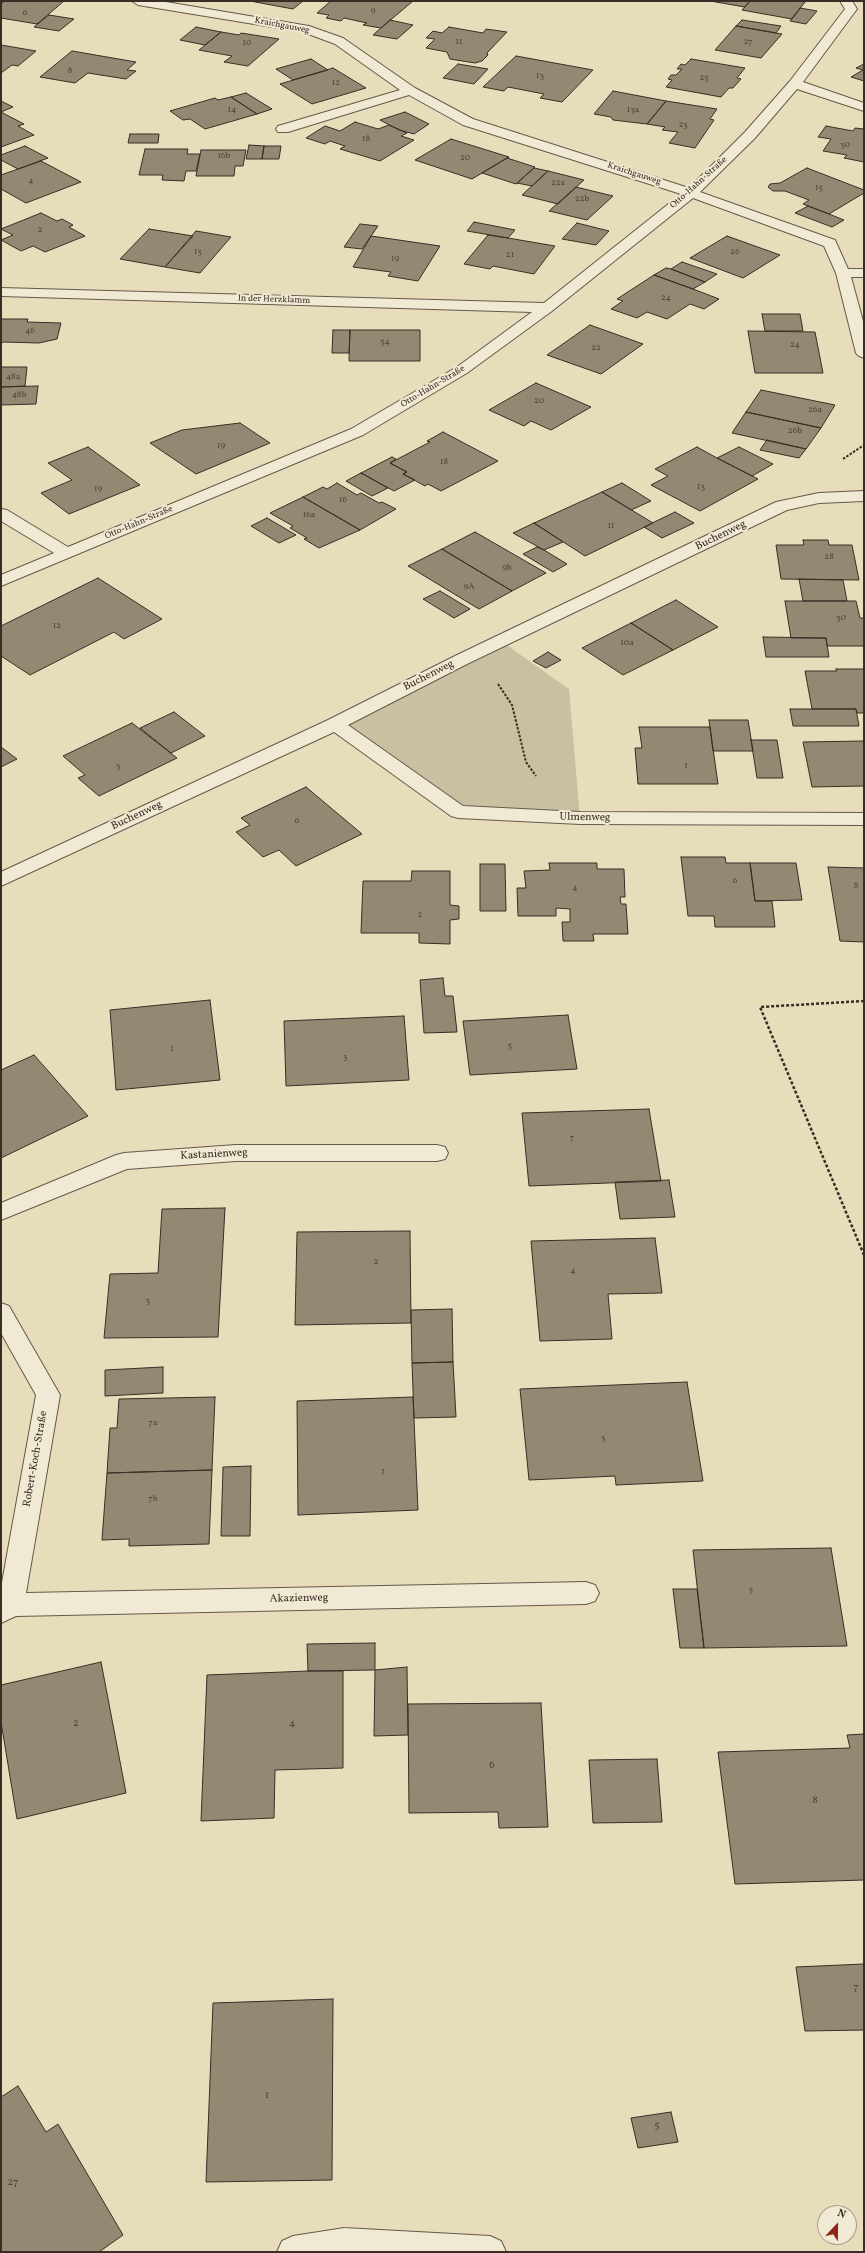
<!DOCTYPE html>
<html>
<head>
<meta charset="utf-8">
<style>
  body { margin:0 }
  #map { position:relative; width:865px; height:2253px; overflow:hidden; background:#e8ddbb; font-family:Vollkorn,serif }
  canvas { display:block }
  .frame { position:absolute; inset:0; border:2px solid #3b2c26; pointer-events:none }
  .north { position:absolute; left:817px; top:2205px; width:40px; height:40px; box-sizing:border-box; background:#f0e9d3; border:1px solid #a89d8e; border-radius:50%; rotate:22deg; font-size:11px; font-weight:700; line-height:16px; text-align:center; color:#3b2c26 }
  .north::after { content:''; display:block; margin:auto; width:14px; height:18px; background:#8f2418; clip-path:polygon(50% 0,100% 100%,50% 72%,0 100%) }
</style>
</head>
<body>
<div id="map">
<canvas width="865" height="2253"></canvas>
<div class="frame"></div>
<div class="north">N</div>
</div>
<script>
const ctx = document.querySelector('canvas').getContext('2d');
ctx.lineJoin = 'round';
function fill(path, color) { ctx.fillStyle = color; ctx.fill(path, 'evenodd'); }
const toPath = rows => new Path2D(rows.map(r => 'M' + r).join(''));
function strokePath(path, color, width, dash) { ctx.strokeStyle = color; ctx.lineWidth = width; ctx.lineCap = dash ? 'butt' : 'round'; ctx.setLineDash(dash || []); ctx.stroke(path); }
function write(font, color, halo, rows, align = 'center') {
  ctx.font = font + ' Vollkorn,serif'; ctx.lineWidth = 4; ctx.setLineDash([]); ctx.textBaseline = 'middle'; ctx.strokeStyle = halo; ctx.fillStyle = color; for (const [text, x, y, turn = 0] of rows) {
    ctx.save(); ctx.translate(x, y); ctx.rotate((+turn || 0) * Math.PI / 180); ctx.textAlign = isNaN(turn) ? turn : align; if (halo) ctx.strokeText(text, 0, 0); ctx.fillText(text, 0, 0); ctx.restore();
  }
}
const green = toPath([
  [501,641,569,689,580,818,458,812,335,724]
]);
const building = toPath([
  [4,1,64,1,37,24,1,18,1,4,4,1],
  [250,1,303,1,293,9,250,1],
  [331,1,413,1,381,28,363,25,367,23,344,18,341,21,326,18,329,15,317,13,331,1],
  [710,1,750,1,745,7,710,1],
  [750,1,797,1,805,2,792,19,742,10,750,1],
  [800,8,817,11,806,24,790,21,800,8],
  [49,15,74,19,59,31,34,27,49,15],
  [390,20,413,25,397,39,373,35,390,20],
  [742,20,781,26,776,33,736,26,742,20],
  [736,26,776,33,782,34,761,58,715,50,736,26],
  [196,27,221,32,205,45,180,40,196,27],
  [449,27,483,33,486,29,507,32,487,53,488,55,482,61,475,63,450,59,447,52,426,48,435,39,426,38,433,31,442,33,449,27],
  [221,32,239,35,241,33,279,39,248,66,224,62,232,56,199,50,221,32],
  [1,45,36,51,18,66,12,65,1,73,1,45],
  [72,51,136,62,127,70,136,71,126,79,88,73,75,83,40,77,72,51],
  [516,56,593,70,562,102,540,98,544,94,508,87,504,91,483,87,516,56],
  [311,59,328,70,293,80,276,69,311,59],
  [691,59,745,68,737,78,741,79,733,88,729,88,721,97,666,87,672,80,668,79,671,75,676,75,682,69,677,69,681,64,685,65,691,59],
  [458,64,488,69,474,84,443,78,458,64],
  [864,64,864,81,851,77,863,70,856,68,864,64],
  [333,68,366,88,312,104,280,84,333,68],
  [613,91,666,101,647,124,613,120,611,117,594,114,613,91],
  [246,93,272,109,257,114,231,97,246,93],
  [231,97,257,114,205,129,190,119,183,120,170,111,215,98,218,100,231,97],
  [1,101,13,107,1,112,1,101],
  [666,101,717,109,710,119,714,120,695,148,669,143,678,132,662,130,665,127,647,124,666,101],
  [1,112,24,124,18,126,34,135,1,147,1,112],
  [405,112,429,124,414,134,399,130,380,120,405,112],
  [355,122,378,129,389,125,407,133,401,136,414,140,380,161,340,149,345,146,330,141,325,144,306,138,325,126,340,131,355,122],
  [826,126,853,131,855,128,864,129,864,162,844,158,847,155,823,151,831,139,818,137,826,126],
  [130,134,159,134,158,143,128,143,130,134],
  [451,139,509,157,472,179,415,160,451,139],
  [249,145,264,146,262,159,246,159,249,145],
  [25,146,48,158,18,169,1,160,1,155,25,146],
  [264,146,281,146,279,159,262,159,264,146],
  [145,149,188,149,187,154,200,154,196,171,186,171,184,181,162,180,163,175,139,175,145,149],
  [201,150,246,150,243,166,235,166,234,176,196,176,201,150],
  [507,158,535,167,516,184,482,173,507,158],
  [41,161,81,182,26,203,1,189,1,175,41,161],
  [534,168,548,171,532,186,517,183,534,168],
  [807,168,864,190,864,193,829,214,803,204,809,200,785,191,773,191,768,187,770,184,780,183,807,168],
  [548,171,584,180,558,204,522,195,548,171],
  [576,187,613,196,587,220,549,211,576,187],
  [808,206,829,214,844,220,832,227,795,213,808,206],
  [41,213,57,221,62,219,73,225,69,227,85,236,45,252,33,246,21,251,1,240,13,235,1,229,41,213],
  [474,222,515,230,508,238,467,231,474,222],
  [577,223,609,231,596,245,562,239,577,223],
  [360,224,378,226,362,249,344,247,360,224],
  [149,229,193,236,165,267,120,259,149,229],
  [196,231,231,237,200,273,165,267,196,231],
  [488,235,508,238,555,246,534,274,493,266,490,269,464,264,488,235],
  [371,236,440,246,418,281,388,276,391,272,353,267,371,236],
  [727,236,780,255,743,278,690,258,727,236],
  [682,262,717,274,705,282,671,269,682,262],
  [666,268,671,269,705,282,693,289,654,275,666,268],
  [654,275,693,289,719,299,704,309,690,304,667,319,647,312,637,318,611,309,623,301,617,299,654,275],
  [762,314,800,314,803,331,765,331,762,314],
  [1,319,28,319,27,322,61,323,57,339,39,343,3,342,1,344,1,319],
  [590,325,643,344,601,374,547,355,590,325],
  [333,330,350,330,349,353,332,353,333,330],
  [350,330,420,330,420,361,349,361,350,330],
  [748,331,815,332,823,373,755,373,748,331],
  [1,367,27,367,25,386,1,387,1,367],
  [536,383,591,407,551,430,531,421,524,426,489,410,536,383],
  [38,386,36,404,1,405,1,387,38,386],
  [761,390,835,405,821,428,746,412,761,390],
  [746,412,821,428,806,449,732,433,746,412],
  [240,423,270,443,196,474,150,443,182,430,240,423],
  [443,432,498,461,441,491,428,484,425,486,403,474,407,472,390,463,430,442,427,441,443,432],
  [767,440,806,449,799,458,760,450,767,440],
  [88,447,140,485,69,514,41,493,72,480,48,463,88,447],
  [697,447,717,458,758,479,700,511,651,485,668,476,655,469,697,447],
  [739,447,773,464,752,476,717,458,739,447],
  [392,457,396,459,390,463,407,472,403,474,415,480,394,491,361,473,392,457],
  [361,473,388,488,372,496,346,481,361,473],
  [337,483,357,495,361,493,379,503,382,502,396,509,360,530,303,497,323,487,327,489,337,483],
  [622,483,651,501,631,510,602,492,622,483],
  [602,492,653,523,585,556,534,523,602,492],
  [303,497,360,530,319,548,304,539,307,538,290,528,293,526,270,513,303,497],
  [675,512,694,523,662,538,644,527,675,512],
  [267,518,296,535,279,543,251,526,267,518],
  [534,523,563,542,544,550,513,533,534,523],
  [475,532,546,573,512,591,442,549,475,532],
  [803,540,828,540,829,545,852,545,859,580,781,579,776,545,804,545,803,540],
  [537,547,544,550,567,564,553,572,523,554,537,547],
  [442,549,512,591,479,609,408,566,442,549],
  [98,578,162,619,124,639,114,632,30,675,1,656,1,626,98,578],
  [799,579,843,580,847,601,803,601,799,579],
  [440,591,470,609,454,618,423,599,440,591],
  [676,600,718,627,673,650,631,623,676,600],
  [785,601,856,601,860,618,864,618,864,646,827,646,826,638,791,638,785,601],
  [631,623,673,650,623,675,582,648,631,623],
  [763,637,826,638,829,657,766,657,763,637],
  [548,652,561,660,546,668,533,661,548,652],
  [836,669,864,669,864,713,857,713,856,709,812,709,805,671,837,671,836,669],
  [790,709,856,709,859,726,793,726,790,709],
  [174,712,205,736,171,753,140,728,174,712],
  [709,720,748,720,753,751,713,751,709,720],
  [132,723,177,758,99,796,78,778,85,775,63,756,132,723],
  [639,727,710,727,718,784,638,784,635,748,642,748,639,727],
  [751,740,777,740,783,778,757,778,751,740],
  [864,741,864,786,812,787,803,742,864,741],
  [1,747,17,759,1,767,1,747],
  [306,787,362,834,296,866,279,850,263,857,236,832,250,825,241,818,306,787],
  [681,857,725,857,726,863,750,863,755,901,772,901,775,927,715,927,714,916,688,916,681,857],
  [549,863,597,863,597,869,624,869,625,897,620,897,621,904,626,904,628,934,593,934,594,941,563,941,562,922,570,922,570,909,556,908,556,916,518,916,517,888,526,888,524,871,550,870,549,863],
  [750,863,796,863,802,900,755,901,750,863],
  [480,864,505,864,506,911,480,911,480,864],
  [828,867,864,868,864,942,840,941,828,867],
  [412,871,450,871,450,905,459,906,459,919,450,920,450,944,419,943,419,933,361,933,363,881,411,881,412,871],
  [443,978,445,996,453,996,457,1032,424,1033,420,980,443,978],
  [210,1000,220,1080,116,1090,110,1010,210,1000],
  [568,1015,577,1069,470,1075,463,1021,568,1015],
  [404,1016,409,1080,286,1086,284,1021,404,1016],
  [34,1055,88,1116,1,1158,1,1070,34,1055],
  [649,1109,661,1181,529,1186,522,1113,649,1109],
  [669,1180,675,1217,620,1219,615,1182,669,1180],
  [225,1208,218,1337,104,1338,110,1274,158,1273,162,1209,225,1208],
  [410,1231,411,1323,295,1325,297,1232,410,1231],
  [655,1238,662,1293,608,1294,612,1339,540,1341,531,1241,655,1238],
  [452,1309,453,1362,412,1363,411,1310,452,1309],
  [453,1362,456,1417,414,1418,412,1363,453,1362],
  [163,1367,163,1393,105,1396,105,1370,163,1367],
  [687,1382,703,1481,616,1485,615,1476,529,1480,520,1389,687,1382],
  [215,1397,212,1470,107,1473,110,1428,117,1428,119,1399,215,1397],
  [413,1397,418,1510,298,1515,297,1401,413,1397],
  [251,1466,250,1536,221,1536,223,1467,251,1466],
  [212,1470,209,1544,129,1546,129,1539,102,1540,107,1473,212,1470],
  [831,1548,847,1646,704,1648,693,1550,831,1548],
  [673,1589,697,1589,704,1648,680,1648,673,1589],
  [375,1643,375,1670,308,1671,307,1644,375,1643],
  [101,1662,126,1793,17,1819,1,1722,1,1685,101,1662],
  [407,1667,408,1735,374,1736,375,1670,407,1667],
  [308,1671,343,1671,343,1768,275,1770,274,1818,201,1821,207,1675,308,1671],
  [541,1703,548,1827,499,1828,498,1812,409,1813,408,1704,541,1703],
  [864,1734,864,1880,735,1884,718,1752,850,1748,847,1735,864,1734],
  [657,1759,662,1822,593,1823,589,1760,657,1759],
  [864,1964,864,2030,805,2031,796,1967,864,1964],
  [333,1999,332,2180,206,2182,213,2003,333,1999],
  [18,2086,46,2132,58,2124,123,2235,99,2252,1,2252,1,2097,18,2086],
  [671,2112,678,2142,638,2148,631,2118,671,2112]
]);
const pathFar1 = toPath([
  [843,459,864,445],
  [498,684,512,705,526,762,536,776]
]);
const path = toPath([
  [864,1001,760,1007,864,1255]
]);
const street = toPath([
  [132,1,160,1,309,26,343,38,415,88,473,119,689,188,745,132,790,81,845,9,840,1,852,1,857,9,803,82,864,103,864,111,797,89,755,138,700,192,835,240,848,269,864,269,864,277,851,277,864,325,864,358,859,356,856,353,836,273,824,246,693,198,552,311,467,373,363,435,1,586,1,575,54,553,1,521,1,509,7,510,68,547,351,429,457,367,532,312,1,296,1,288,544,303,681,194,463,125,409,95,288,132,278,132,276,129,278,126,400,90,335,44,303,32,138,5,132,1],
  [864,491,864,501,819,503,787,510,467,664,348,725,463,806,580,812,864,813,864,825,580,824,458,818,451,816,334,732,1,886,1,872,328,720,455,656,776,502,819,493,864,491],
  [236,1145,437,1145,445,1147,448,1153,445,1159,437,1161,236,1161,127,1169,1,1220,1,1203,116,1155,124,1153,236,1145],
  [1,1303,9,1306,60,1395,26,1593,586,1582,595,1585,599,1593,595,1601,586,1604,16,1616,1,1623,1,1588,36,1395,1,1333,1,1303],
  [344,2228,490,2236,501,2241,506,2252,277,2252,282,2241,293,2236,344,2228]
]);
const numberNames = [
  ["9",373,11],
  ["6",25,13],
  ["11",459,42],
  ["27",748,42],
  ["10",247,43],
  ["8",70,71],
  ["13",540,76],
  ["25",704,78],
  ["12",336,83],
  ["14",232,110],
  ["13a",633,110],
  ["23",683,125],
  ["18",366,139],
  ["30",845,145],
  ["16b",224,156],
  ["20",465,158],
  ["4",31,181],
  ["22a",558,183],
  ["15",819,188],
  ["22b",582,199],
  ["2",40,230],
  ["15",198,252],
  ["26",735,252],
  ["21",510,255],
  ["19",395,259],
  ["24",666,298],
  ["46",30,331],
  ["54",385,342],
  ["24",795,345],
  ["22",596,348],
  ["48a",13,377],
  ["48b",19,395],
  ["20",539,401],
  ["26a",815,410],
  ["26b",795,431],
  ["19",221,446],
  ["18",444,462],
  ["13",701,487],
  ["19",98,489],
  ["16",343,500],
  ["16a",309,515],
  ["11",611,526],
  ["28",829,557],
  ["9b",507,568],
  ["9A",469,587],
  ["30",841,618],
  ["12",57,626],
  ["10a",627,643],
  ["3",118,766],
  ["1",686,766],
  ["6",297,821],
  ["6",735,881],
  ["8",856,886],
  ["4",575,888],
  ["2",420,915],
  ["5",510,1046],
  ["1",172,1049],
  ["3",345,1057],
  ["7",572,1138],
  ["2",376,1262],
  ["4",573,1271],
  ["5",148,1301],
  ["7a",153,1423],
  ["3",603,1438],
  ["1",383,1472],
  ["7b",153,1499],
  ["5",751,1590]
];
const farStreetnames = [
  ["Kraichgauweg",282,26,11],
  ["Kraichgauweg",634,174,18],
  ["Otto-Hahn-Straße",699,183,-42],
  ["In der Herzklamm",274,300,2],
  ["Otto-Hahn-Straße",433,387,-31],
  ["Otto-Hahn-Straße",139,523,-23]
];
const streetNames = [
  ["Buchenweg",721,536,-26],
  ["Buchenweg",429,676,-27],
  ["Buchenweg",137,816,-25],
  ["Ulmenweg",585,818,1],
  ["Kastanienweg",214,1155,-3],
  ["Robert-Koch-Straße",36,1459,-80],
  ["Akazienweg",299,1599,-1]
];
const nearNumbernames = [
  ["2",76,1724],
  ["4",292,1724],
  ["6",492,1766],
  ["8",815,1801],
  ["7",856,1988],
  ["1",267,2096],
  ["5",657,2126],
  ["27",13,2183]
];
fill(green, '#cbbfa2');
fill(building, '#958873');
strokePath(building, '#3b2c26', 1);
strokePath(street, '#66584b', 2);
strokePath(pathFar1, '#3b2c26', 2, [2.5, 1.5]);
strokePath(path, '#3b2c26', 2.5, [3, 2]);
fill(street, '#f0e9d3');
write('9px', '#524339', null, numberNames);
write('9px', '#3b2c26', '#f0e9d3', farStreetnames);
write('11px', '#3b2c26', '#f0e9d3', streetNames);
write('11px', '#524339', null, nearNumbernames);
</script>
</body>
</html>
